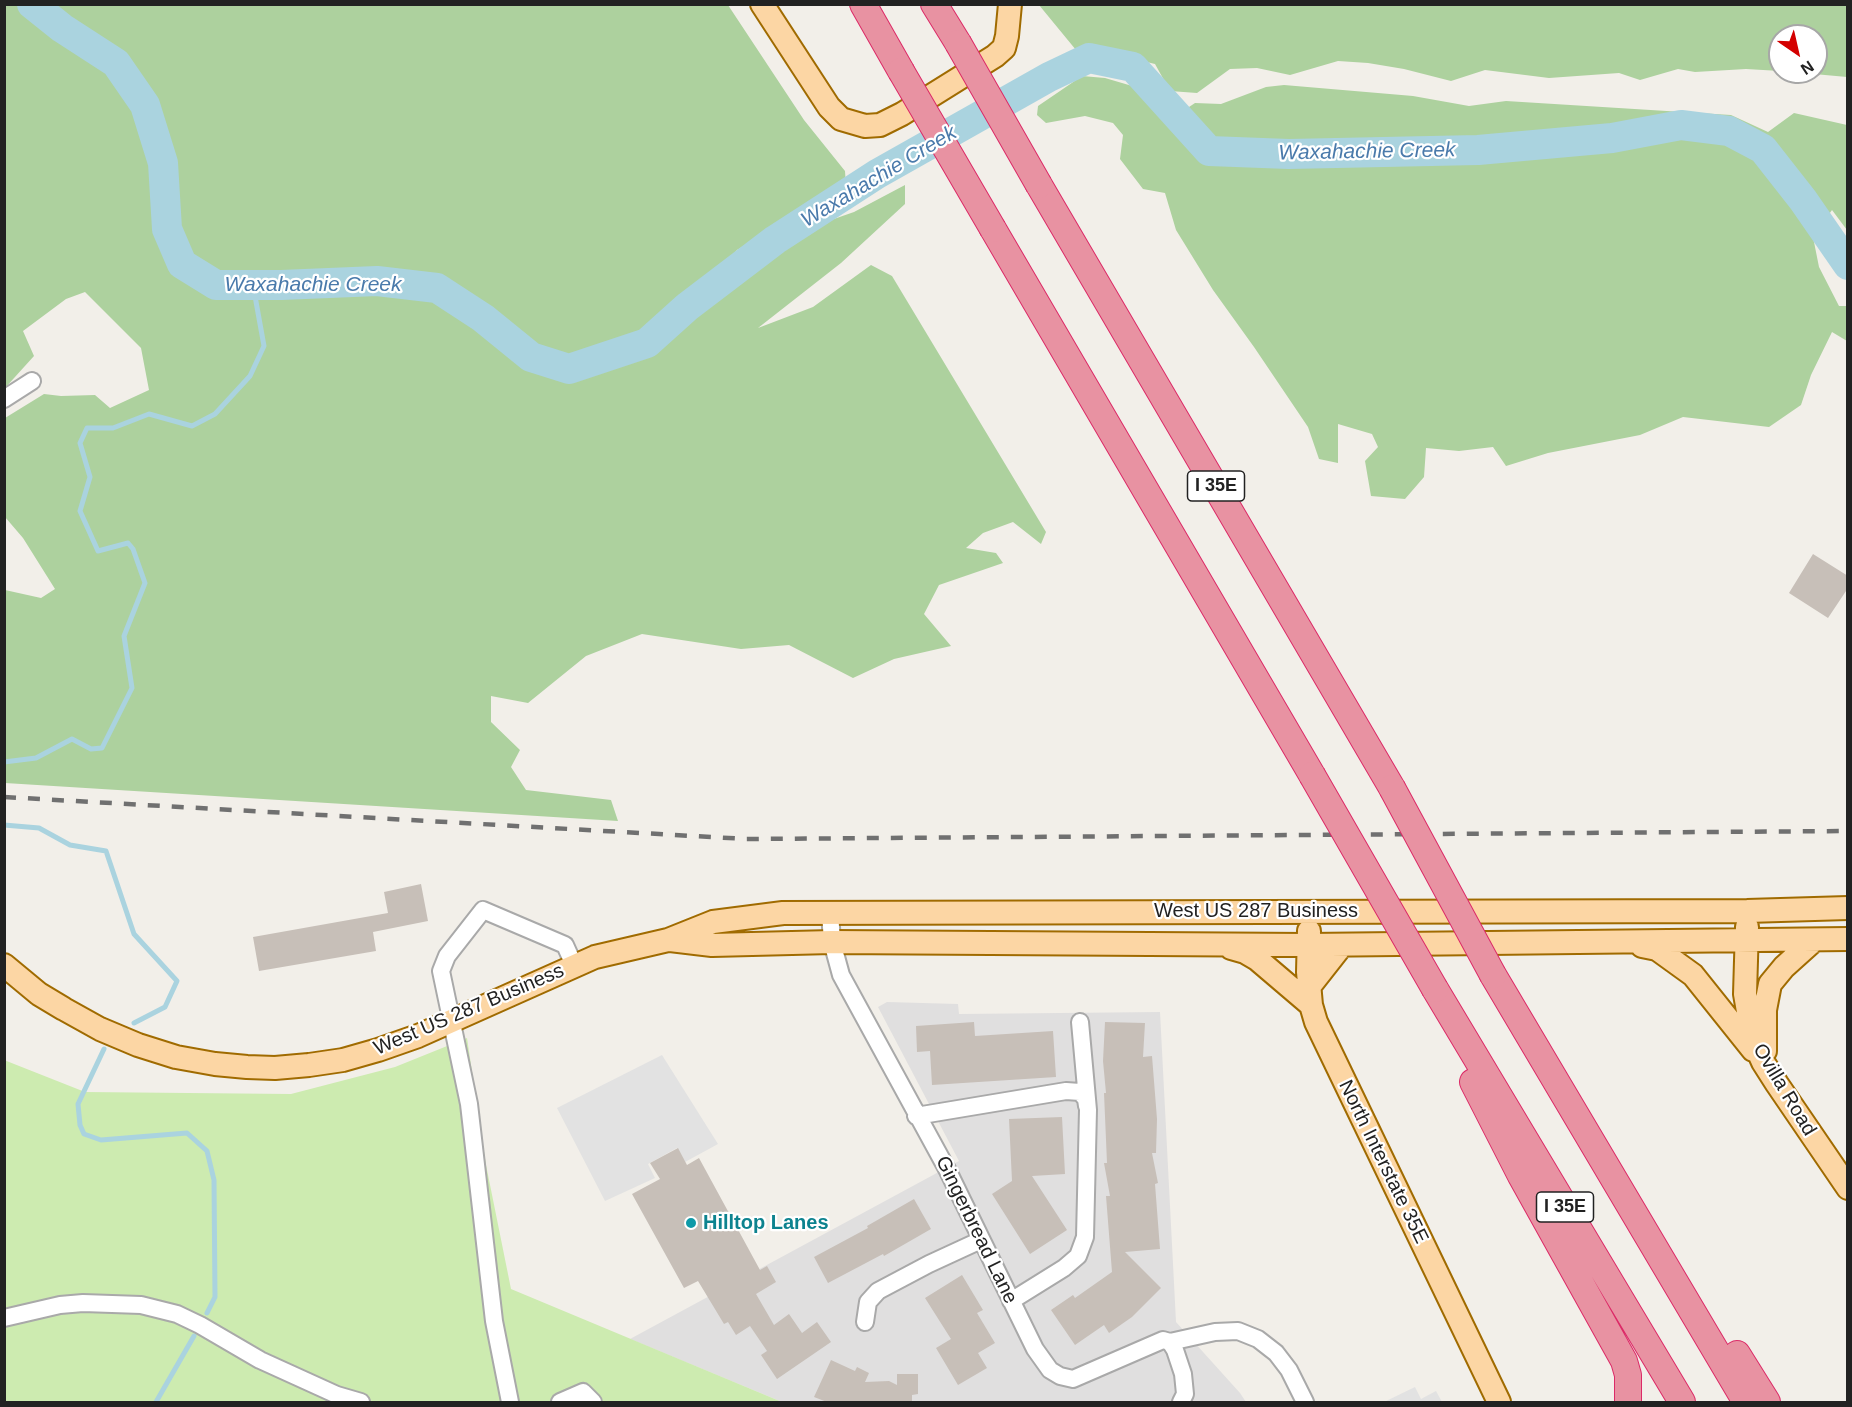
<!DOCTYPE html>
<html>
<head>
<meta charset="utf-8">
<style>
  body { margin:0 }
  #map { position:relative; width:1852px; height:1407px; overflow:hidden; background:#f2efe9; font-family:Helvetica,sans-serif }
  canvas { display:block }
  .frame { position:absolute; inset:0; border:6px solid #222; pointer-events:none }
  .north { position:absolute; left:1768px; top:24px; width:60px; height:60px; box-sizing:border-box; background:#fff; border:2px solid #a7a7a7; border-radius:50%; rotate:146deg; font-size:16px; font-weight:700; line-height:24px; text-align:center; color:#222 }
  .north::after { content:''; display:block; margin:auto; width:21px; height:27px; background:#d40000; clip-path:polygon(50% 0,100% 100%,50% 72%,0 100%) }
</style>
</head>
<body>
<div id="map">
<canvas width="1852" height="1407"></canvas>
<div class="frame"></div>
<div class="north">N</div>
</div>
<script>
const ctx = document.querySelector('canvas').getContext('2d');
ctx.lineJoin = 'round';
function fill(path, color) { ctx.fillStyle = color; ctx.fill(path, 'evenodd'); }
const toPath = rows => new Path2D(rows.map(r => 'M' + r).join(''));
function strokePath(path, color, width, dash) { ctx.strokeStyle = color; ctx.lineWidth = width; ctx.lineCap = dash ? 'butt' : 'round'; ctx.setLineDash(dash || []); ctx.stroke(path); }
function write(font, color, halo, rows, align = 'center') {
  ctx.font = font + ' Helvetica,sans-serif'; ctx.lineWidth = 4.5; ctx.setLineDash([]); ctx.textBaseline = 'middle'; ctx.strokeStyle = halo; ctx.fillStyle = color; for (const [text, x, y, turn = 0] of rows) {
    ctx.save(); ctx.translate(x, y); ctx.rotate((+turn || 0) * Math.PI / 180); ctx.textAlign = isNaN(turn) ? turn : align; if (halo) ctx.strokeText(text, 0, 0); ctx.fillText(text, 0, 0); ctx.restore();
  }
}
const residential = toPath([
  [887,1002,958,1004,959,1014,1160,1012,1176,1322,1240,1393,1246,1402,782,1402,630,1339,959,1161,878,1007]
]);
const grass = toPath([
  [467,1038,486,1165,511,1289,782,1402,5,1402,4,1060,85,1092,291,1094,395,1067]
]);
const forest = toPath([
  [5,4,728,5,804,120,845,171,846,186,737,250,703,292,761,262,808,228,854,212,905,185,905,204,841,263,758,328,813,307,871,265,892,276,1046,532,1041,544,1013,522,983,533,966,548,996,553,1003,563,939,585,924,614,951,646,894,659,853,678,789,645,741,649,642,634,586,656,528,703,491,696,491,722,520,750,511,767,526,790,611,800,618,821,5,783,5,590,41,598,55,589,23,538,5,517,5,418,44,394,61,396,95,395,110,408,149,390,141,348,85,292,66,299,23,331,34,356,5,388],
  [1039,5,1847,5,1847,77,1792,72,1816,72,1816,36,1780,36,1780,71,1746,69,1695,72,1678,69,1640,80,1619,73,1549,78,1485,70,1451,81,1404,69,1368,63,1338,61,1290,75,1257,68,1230,69,1197,93,1170,91,1155,64,1126,57,1101,47,1076,50],
  [1082,76,1105,78,1139,88,1157,100,1168,121,1195,103,1221,104,1266,87,1284,85,1413,96,1469,106,1506,101,1731,115,1768,132,1794,113,1847,125,1847,230,1832,210,1813,237,1819,267,1839,306,1847,306,1847,341,1832,332,1811,375,1801,405,1769,427,1683,417,1640,435,1548,453,1506,466,1493,447,1459,451,1426,448,1424,477,1405,499,1371,496,1365,461,1378,447,1372,434,1338,424,1338,463,1319,459,1308,427,1254,347,1213,290,1176,230,1165,193,1143,189,1120,159,1123,135,1113,123,1085,116,1046,123,1037,115,1038,106]
]);
const parking = toPath([
  [662,1055,718,1144,685,1162,677,1148,648,1164,655,1178,605,1201,557,1108],
  [1415,1387,1421,1399,1436,1391,1442,1402,1384,1402]
]);
const stream = toPath([
  [4,762,36,758,72,739,91,749,102,748,132,688,124,636,145,583,133,549,128,543,98,551,80,511,90,477,80,443,87,428,113,428,149,414,192,426,215,414,250,376,264,346,253,285],
  [4,825,39,828,70,845,106,851,134,934,177,981,165,1007,134,1023],
  [104,1049,78,1104,80,1125,84,1134,101,1140,187,1133,207,1151,214,1180,215,1297,207,1313],
  [156,1402,194,1336]
]);
const river = toPath([
  [32,4,62,28,116,63,145,105,163,163,167,229,182,264,216,285,281,285,377,281,437,288,483,318,531,357,569,369,647,343,687,307,775,240,877,174,1049,77,1089,58,1133,67,1209,151,1289,154,1478,150,1612,138,1681,125,1729,131,1763,149,1803,200,1848,265]
]);
const building = toPath([
  [1813,554,1848,576,1848,588,1828,618,1789,593],
  [421,884,428,921,373,932,376,951,259,971,253,937,388,913,384,892],
  [974,1022,975,1036,1053,1031,1056,1077,932,1085,930,1051,917,1052,916,1026],
  [1105,1022,1145,1023,1143,1057,1152,1056,1157,1119,1156,1153,1152,1153,1158,1183,1155,1184,1160,1249,1125,1252,1161,1288,1132,1317,1109,1333,1104,1325,1075,1345,1051,1310,1073,1295,1075,1298,1112,1272,1106,1196,1110,1196,1104,1163,1107,1163,1104,1093,1106,1093,1103,1061],
  [1062,1117,1065,1174,1032,1176,1067,1230,1030,1254,992,1194,1012,1181,1009,1119],
  [678,1148,687,1165,699,1158,760,1270,767,1266,776,1282,756,1294,774,1325,789,1314,802,1333,817,1322,831,1342,777,1379,761,1355,767,1351,750,1326,736,1335,728,1322,724,1324,698,1281,684,1288,632,1194,660,1179,650,1163],
  [914,1199,931,1229,884,1256,883,1254,828,1283,814,1257,868,1228,867,1226],
  [962,1275,983,1310,977,1313,995,1343,978,1353,987,1368,958,1385,936,1348,951,1339,925,1298],
  [831,1360,855,1371,857,1367,869,1373,865,1382,889,1381,897,1385,897,1374,918,1374,918,1394,912,1395,912,1402,827,1402,814,1397]
]);
const minor = toPath([
  [4,399,32,381],
  [830,912,832,942,841,975,948,1171,1035,1349,1050,1370,1060,1376,1073,1379,1163,1340,1170,1342,1175,1350,1183,1374,1185,1394,1181,1402],
  [916,1116,1066,1091,1080,1092,1086,1099,1087,1106],
  [1011,1301,1064,1268,1078,1256,1085,1237,1088,1110,1080,1022],
  [4,1318,60,1305,83,1303,141,1305,177,1314,200,1325,260,1360,337,1395,361,1402],
  [865,1322,868,1302,878,1291,929,1264,981,1240],
  [1170,1342,1215,1332,1238,1331,1258,1339,1276,1353,1289,1370,1305,1402],
  [510,1402,494,1321,469,1104,441,971,447,956,483,910,565,945,574,965],
  [560,1402,583,1392,593,1402]
]);
const major = toPath([
  [762,4,829,107,841,119,865,126,880,125,902,114,995,56,1004,48,1007,36,1010,4],
  [1747,927,1745,994,1753,1040,1763,1062,1777,1084,1848,1188],
  [1309,931,1308,972,1311,1005,1316,1022,1499,1402],
  [670,940,712,945,832,942,1308,945,1848,939],
  [1642,946,1657,949,1693,975,1753,1050],
  [1231,948,1245,952,1257,959,1311,1005],
  [4,965,39,994,64,1009,100,1029,138,1045,176,1057,215,1064,247,1067,275,1068,309,1065,343,1060,378,1050,418,1036,595,957,668,940,713,922,783,913,1747,911,1848,908],
  [1309,987,1342,945],
  [1765,1051,1765,1010,1770,984,1784,967,1814,940]
]);
const highway = toPath([
  [863,4,901,71],
  [934,4,958,43],
  [1039,185,1392,788],
  [993,229,1312,775],
  [1493,975,1746,1402],
  [1435,989,1682,1402],
  [1473,1082,1521,1176,1624,1361,1628,1375,1628,1402],
  [1737,1354,1767,1402]
]);
const rail = toPath([
  [4,797,746,839,1848,831]
]);
const highwayBridge = toPath([
  [958,43,1039,185],
  [901,71,993,229],
  [1312,775,1435,989],
  [1392,788,1493,975]
]);
const markers = [
  [691,1223,6,"#0f9aa8"]
];
const shields = [
  [1216,486,57],
  [1565,1207,57]
];
const shieldNames = [
  ["I 35E",1216,486],
  ["I 35E",1565,1207]
];
const streetNames = [
  ["West US 287 Business",1256,911],
  ["West US 287 Business",469,1010,-23],
  ["Ovilla Road",1784,1090,59],
  ["North Interstate 35E",1383,1162,64],
  ["Gingerbread Lane",976,1230,64]
];
const cultureNames = [
  ["Hilltop Lanes",703,1223]
];
const waterNames = [
  ["Waxahachie Creek",1367,152,-1],
  ["Waxahachie Creek",879,177,-31],
  ["Waxahachie Creek",313,285]
];
fill(residential, '#e0dfdf');
fill(grass, '#cdebb0');
fill(forest, '#add19e');
fill(parking, '#e2e2e2');
strokePath(stream, '#aad3df', 5);
strokePath(river, '#aad3df', 30);
fill(building, '#c7bfb8');
strokePath(minor, '#a9a9a9', 20);
strokePath(major, '#a06b00', 26);
strokePath(highway, '#dc2a67', 28);
strokePath(minor, '#fff', 16);
strokePath(major, '#fcd6a4', 22);
strokePath(highway, '#e892a2', 26);
strokePath(rail, '#707070', 4.5, [12, 12]);
strokePath(highwayBridge, '#dc2a67', 28, []);
strokePath(highwayBridge, '#e892a2', 26);
for (const [x, y, r, color] of markers) { const dot = new Path2D(); dot.arc(x, y, r, 0, 2 * Math.PI); ctx.fillStyle = color; ctx.fill(dot); strokePath(dot, '#fff', 2); }
for (const [x, y, w] of shields) { const box = new Path2D(); box.roundRect(x - w / 2, y - 15, w, 30, 4.5); ctx.fillStyle = '#fff'; ctx.fill(box); strokePath(box, '#222', 1.5); }
write('bold 18px', '#222', null, shieldNames);
write('20px', '#222', '#fff', streetNames);
write('bold 20px', '#0d838f', '#fff', cultureNames, 'left');
write('italic 21px', '#4a7aab', '#fff', waterNames);
</script>
</body>
</html>
